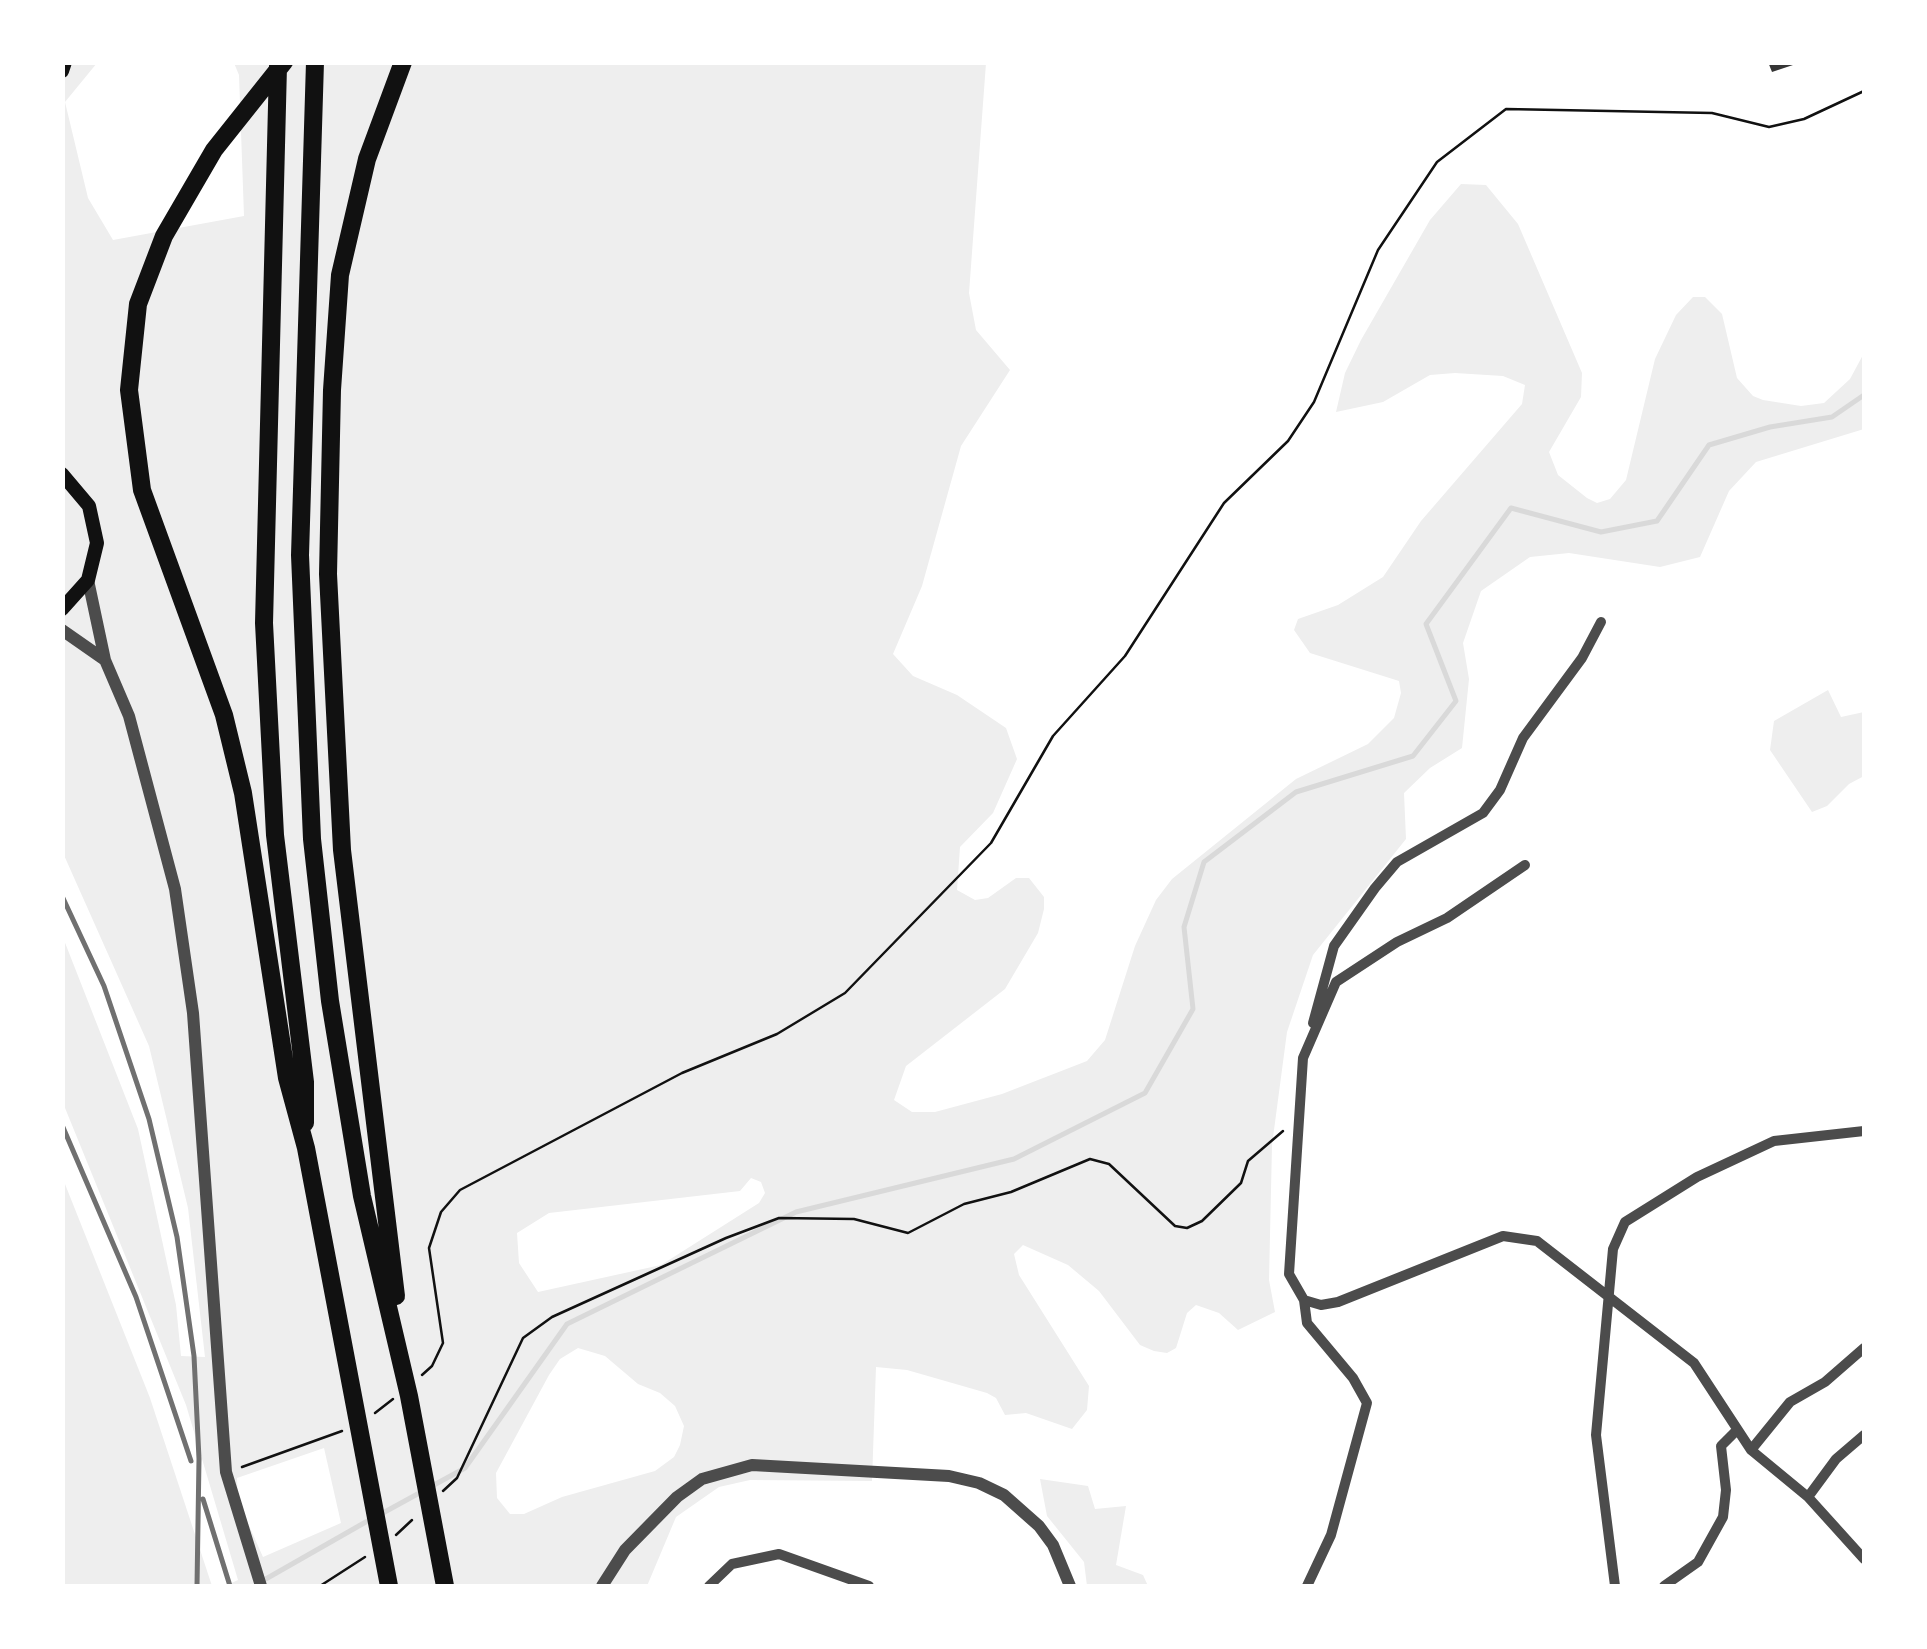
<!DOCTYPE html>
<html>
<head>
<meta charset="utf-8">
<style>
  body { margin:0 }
  #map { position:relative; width:1927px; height:1649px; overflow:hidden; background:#fff; font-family:"Golos Text",sans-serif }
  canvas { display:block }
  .frame { position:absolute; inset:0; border:65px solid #fff; pointer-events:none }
</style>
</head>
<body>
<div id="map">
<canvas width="1927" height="1649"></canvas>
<div class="frame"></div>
</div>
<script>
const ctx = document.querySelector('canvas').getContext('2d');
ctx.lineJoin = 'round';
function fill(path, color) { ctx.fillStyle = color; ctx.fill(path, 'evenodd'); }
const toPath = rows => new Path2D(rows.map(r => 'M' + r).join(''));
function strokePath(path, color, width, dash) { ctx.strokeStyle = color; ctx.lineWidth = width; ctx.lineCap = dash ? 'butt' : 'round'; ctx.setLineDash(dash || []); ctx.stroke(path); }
const green = toPath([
  [63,63,97,63,65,102,88,198,113,240,244,216,239,75,234,63,986,63,969,293,976,330,1010,370,961,446,922,586,893,654,913,676,957,695,1006,728,1017,759,993,813,960,847,957,890,975,900,988,898,1016,878,1029,878,1044,897,1044,909,1038,933,1005,989,906,1066,894,1100,912,1112,935,1112,1002,1094,1087,1061,1105,1040,1135,946,1156,900,1172,879,1296,779,1368,744,1394,718,1401,693,1399,681,1310,653,1294,630,1298,619,1338,605,1383,577,1421,521,1522,404,1525,385,1503,376,1455,373,1430,375,1383,402,1336,412,1345,373,1361,340,1430,220,1461,184,1486,185,1518,224,1582,373,1581,397,1549,452,1558,475,1587,498,1597,503,1610,499,1626,480,1655,359,1676,315,1693,297,1705,297,1722,314,1737,378,1753,396,1763,400,1801,406,1824,403,1850,379,1864,353,1864,429,1756,462,1729,491,1700,557,1660,567,1569,553,1530,557,1481,591,1463,643,1469,679,1462,748,1430,768,1404,793,1406,839,1313,955,1287,1032,1272,1145,1269,1280,1275,1312,1238,1330,1219,1313,1196,1305,1187,1313,1176,1348,1167,1353,1154,1351,1140,1345,1099,1291,1068,1265,1023,1245,1014,1254,1019,1275,1089,1386,1087,1410,1072,1429,1026,1413,1005,1415,996,1398,987,1393,907,1370,876,1367,872,1481,750,1480,719,1487,676,1517,647,1586,225,1586,238,1580,186,1405,63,1103,62,935,138,1129,176,1305,181,1356,205,1357,188,1208,149,1046,63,853],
  [751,1178,761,1182,765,1193,759,1203,661,1265,538,1292,519,1263,517,1233,549,1213,740,1191],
  [578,1348,605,1356,638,1384,660,1393,675,1406,684,1426,680,1445,674,1457,655,1471,562,1497,524,1514,510,1514,497,1498,496,1473,549,1375,560,1359],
  [324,1448,341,1523,263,1557,238,1501,237,1478],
  [1828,690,1841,717,1864,712,1864,776,1849,784,1827,806,1812,812,1770,750,1774,721],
  [63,1179,150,1398,212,1586,63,1586],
  [1040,1479,1088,1486,1095,1509,1126,1506,1116,1565,1143,1575,1148,1586,1087,1586,1084,1562,1047,1516]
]);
const stream = toPath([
  [381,1514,465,1468,567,1324,796,1212,1014,1159,1145,1093,1193,1009,1184,927,1204,862,1296,792,1413,756,1456,701,1426,624,1511,508,1601,532,1657,521,1709,445,1770,427,1832,417,1864,395],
  [264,1580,371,1519]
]);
const building = toPath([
  [1768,62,1799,62,1799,63,1772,72]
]);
const path = toPath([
  [422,1375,432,1366,443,1343,429,1248,441,1212,460,1190,682,1073,777,1034,845,993,991,843,1053,736,1125,656,1224,503,1288,441,1314,402,1378,250,1437,162,1506,109,1712,113,1769,127,1804,119,1864,91],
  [375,1413,393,1399],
  [242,1467,342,1431],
  [443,1491,457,1478,523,1338,552,1317,726,1238,779,1218,854,1219,908,1233,964,1204,1011,1192,1090,1159,1109,1164,1175,1226,1187,1228,1202,1221,1241,1183,1248,1161,1283,1131],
  [396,1535,412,1520],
  [320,1586,365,1557]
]);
const minor = toPath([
  [1313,1023,1334,946,1375,888,1397,862,1483,813,1500,790,1523,738,1582,658,1601,622],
  [1304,1300,1321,1305,1338,1302,1503,1236,1537,1241,1694,1363,1751,1450,1808,1497,1864,1559],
  [1304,1300,1289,1274,1303,1058,1336,982,1397,942,1447,918,1525,865],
  [1304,1300,1307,1323,1353,1378,1367,1403,1331,1535,1307,1586],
  [1751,1450,1790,1402,1825,1382,1864,1348],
  [1808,1497,1836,1459,1864,1435],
  [709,1586,732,1564,779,1554,869,1586],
  [1615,1586,1596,1435,1613,1249,1625,1222,1697,1177,1774,1141,1864,1131],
  [1664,1586,1698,1562,1723,1517,1726,1490,1721,1446,1735,1432]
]);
const tertiary = toPath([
  [88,580,105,660,129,716,175,889,193,1013,226,1472,261,1586],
  [62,630,105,660],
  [602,1586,625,1550,677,1497,702,1479,752,1465,949,1476,979,1483,1004,1495,1039,1526,1053,1545,1070,1586]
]);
const secondary = toPath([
  [62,71,65,62],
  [62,474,89,506,97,543,88,580,62,609]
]);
const motorway = toPath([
  [284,62,214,150,164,236,138,304,129,390,142,490,224,715,243,793,287,1078,306,1148,389,1586],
  [315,62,300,555,312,839,330,1001,362,1196,409,1396,445,1586],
  [278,66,264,623,275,835,305,1082,305,1123],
  [396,1296,342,850,328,574,332,390,340,275,367,159,403,62]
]);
const rail = toPath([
  [62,896,104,986,149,1119,177,1237,194,1356,199,1459,197,1586],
  [62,1125,136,1297,191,1461],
  [203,1499,230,1586]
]);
fill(green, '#eee');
strokePath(stream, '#d9d9d9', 5);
fill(building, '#353535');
strokePath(path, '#111', 2.5);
strokePath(minor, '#4c4c4c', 10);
strokePath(tertiary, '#4c4c4c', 12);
strokePath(secondary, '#111', 14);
strokePath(motorway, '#111', 18);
strokePath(rail, '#707070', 5);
</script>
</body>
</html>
